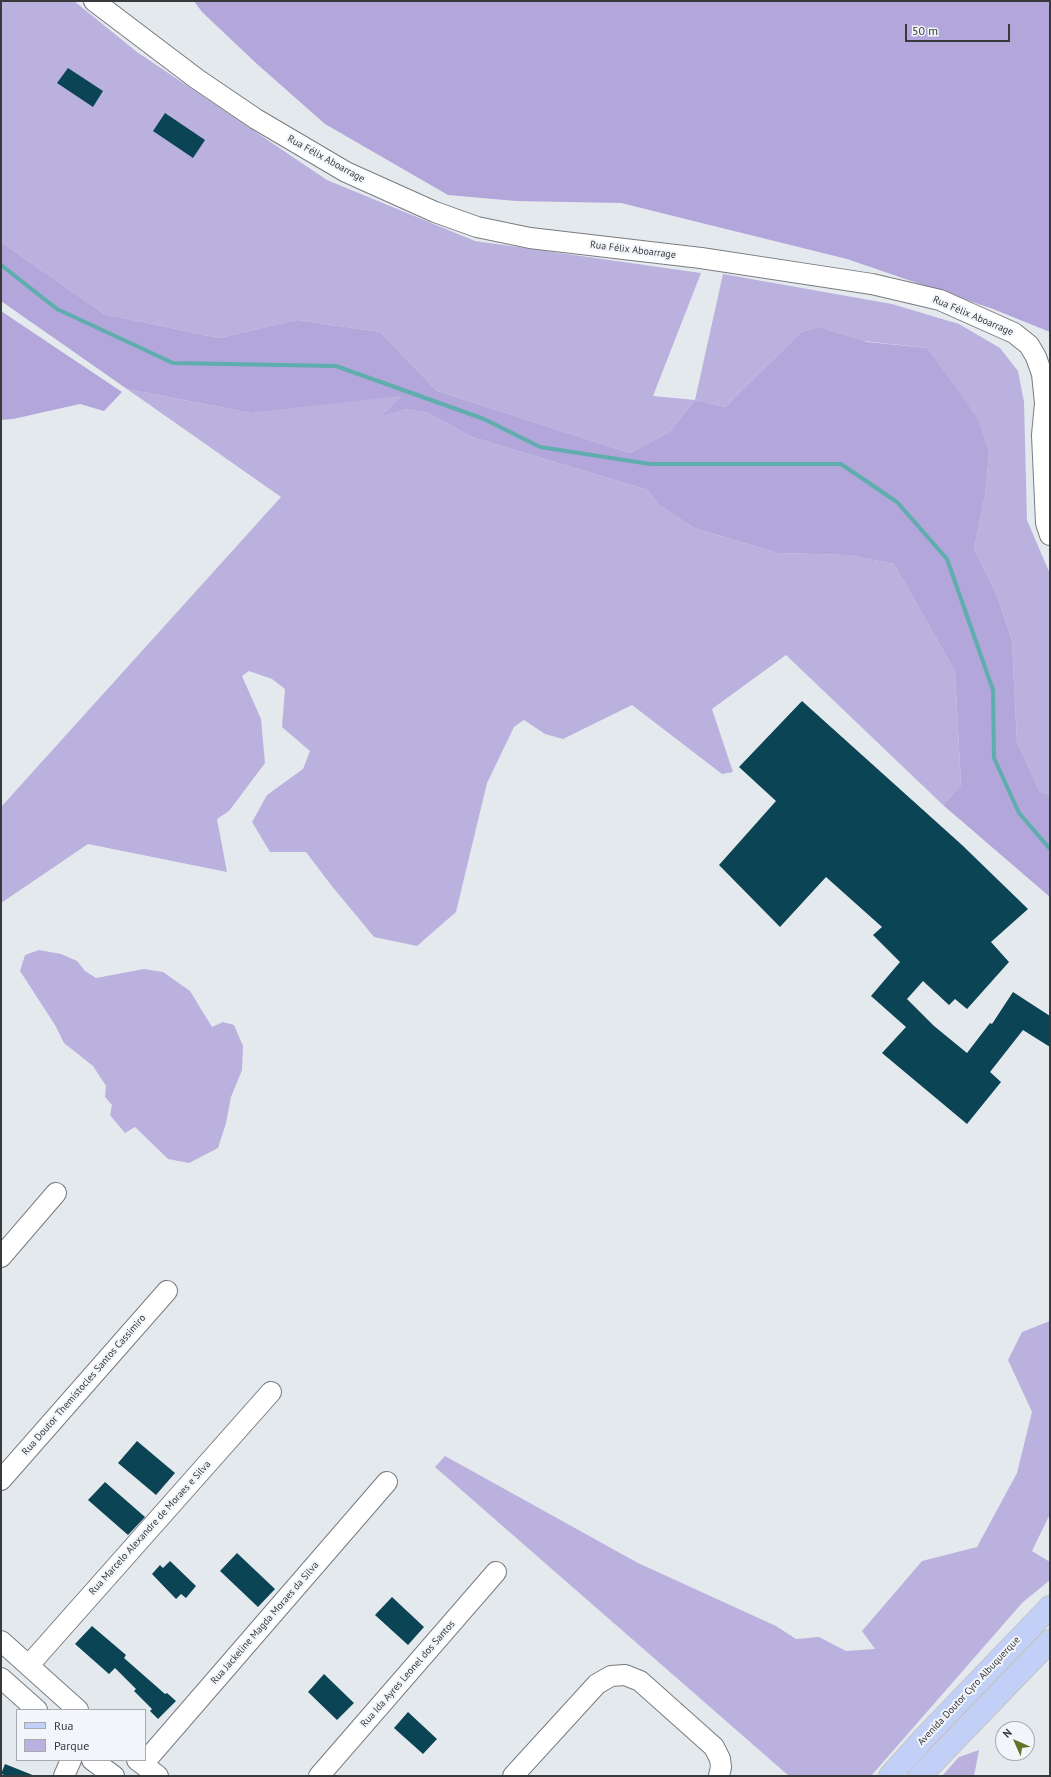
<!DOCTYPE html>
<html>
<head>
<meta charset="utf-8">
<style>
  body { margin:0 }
  #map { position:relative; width:1051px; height:1777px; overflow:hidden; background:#e4e9ed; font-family:"PT Sans",sans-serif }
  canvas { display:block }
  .frame { position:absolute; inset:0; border:2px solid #37393b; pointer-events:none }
  .legend { position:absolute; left:16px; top:1709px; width:130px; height:52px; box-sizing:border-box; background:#f2f6fb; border:1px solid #a7aaae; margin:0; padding:5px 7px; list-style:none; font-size:12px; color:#37393b }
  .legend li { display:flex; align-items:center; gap:8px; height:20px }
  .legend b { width:20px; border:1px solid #a7aaae }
  .north { position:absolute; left:995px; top:1721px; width:40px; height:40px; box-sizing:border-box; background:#f2f6fb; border:1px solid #a7aaae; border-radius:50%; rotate:315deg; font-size:11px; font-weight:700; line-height:16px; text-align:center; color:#37393b }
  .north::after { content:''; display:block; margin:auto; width:14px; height:18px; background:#617525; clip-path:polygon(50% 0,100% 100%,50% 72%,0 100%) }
  .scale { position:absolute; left:905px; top:24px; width:105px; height:18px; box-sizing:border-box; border:2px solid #37393b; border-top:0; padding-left:5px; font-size:12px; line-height:14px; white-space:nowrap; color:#37393b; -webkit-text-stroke:3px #f2f6fb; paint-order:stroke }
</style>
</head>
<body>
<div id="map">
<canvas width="1051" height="1777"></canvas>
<div class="frame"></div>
<ul class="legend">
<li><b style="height:5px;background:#c2d0f7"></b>Rua</li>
<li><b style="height:11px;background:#bbb1df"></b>Parque</li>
</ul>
<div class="north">N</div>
<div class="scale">50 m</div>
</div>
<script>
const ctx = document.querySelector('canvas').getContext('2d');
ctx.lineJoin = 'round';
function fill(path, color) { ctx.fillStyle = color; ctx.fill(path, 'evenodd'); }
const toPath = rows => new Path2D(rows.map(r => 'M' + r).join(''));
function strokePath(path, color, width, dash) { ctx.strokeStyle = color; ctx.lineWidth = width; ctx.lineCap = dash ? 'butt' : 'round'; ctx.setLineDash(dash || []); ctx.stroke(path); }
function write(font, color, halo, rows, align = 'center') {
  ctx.font = font + ' "PT Sans",sans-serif'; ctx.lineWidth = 4; ctx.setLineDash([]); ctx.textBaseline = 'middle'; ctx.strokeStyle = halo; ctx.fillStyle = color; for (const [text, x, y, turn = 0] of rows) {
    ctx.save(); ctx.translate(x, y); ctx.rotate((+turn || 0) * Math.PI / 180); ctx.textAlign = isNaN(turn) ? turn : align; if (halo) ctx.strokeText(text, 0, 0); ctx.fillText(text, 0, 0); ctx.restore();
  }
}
const green = toPath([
  [1,1,74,1,137,52,327,180,475,241,701,273,653,396,695,400,723,274,892,304,959,324,1000,348,1018,371,1024,402,1027,520,1050,574,1050,795,1040,792,1017,742,1012,641,998,598,974,548,985,496,989,454,927,348,863,341,819,327,801,332,725,407,695,400,669,432,630,453,437,391,380,332,297,320,219,338,104,314,1,242],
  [127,389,251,413,402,395,382,415,406,409,428,413,472,437,648,490,659,505,694,528,778,553,849,555,894,564,955,671,961,785,943,805,786,655,712,709,733,772,722,774,632,705,563,739,545,734,524,720,514,727,487,783,456,912,417,946,374,937,331,885,306,852,270,852,252,822,267,795,303,769,310,751,282,727,285,689,272,679,249,671,242,676,261,719,265,763,229,811,217,819,227,872,88,844,1,903,1,807,281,497],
  [39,950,61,954,77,961,85,971,96,978,144,969,163,972,190,991,212,1027,223,1022,234,1025,243,1046,242,1070,231,1097,226,1123,218,1148,189,1163,168,1159,135,1127,125,1133,110,1115,112,1105,105,1097,106,1086,93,1066,64,1043,55,1025,20,971,25,955],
  [1050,1321,1050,1514,1032,1551,1050,1562,1050,1580,1022,1603,871,1776,789,1776,435,1467,445,1456,638,1563,776,1626,796,1639,819,1637,846,1651,875,1649,862,1631,922,1561,977,1547,1017,1473,1032,1412,1008,1360,1022,1332],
  [979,1750,974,1776,942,1776,959,1757]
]);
const forest = toPath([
  [194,1,1050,1,1050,332,993,309,847,259,621,203,516,201,448,195,325,124,257,64,202,12],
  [1,242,104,314,219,338,297,320,380,332,437,391,630,453,669,432,695,400,725,407,801,332,819,327,867,342,927,348,978,419,989,454,985,496,974,548,998,598,1012,641,1017,742,1040,792,1050,795,1050,897,943,805,961,785,955,671,894,564,849,555,778,553,694,528,659,505,648,490,472,437,428,413,406,409,381,416,401,396,251,413,127,389,1,301],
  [1,311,122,392,104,411,80,404,13,419,1,420]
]);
const stream = toPath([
  [1,265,57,309,173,363,336,366,484,419,540,447,650,464,841,464,897,502,947,559,993,690,994,758,1019,813,1050,849]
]);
const building = toPath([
  [68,68,103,91,93,107,57,83],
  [165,113,205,140,193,158,153,131],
  [802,701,962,845,1028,909,991,942,1009,962,967,1009,955,999,949,1005,923,981,907,999,934,1026,967,1053,990,1023,992,1024,1013,992,1050,1016,1050,1047,1023,1030,990,1072,1001,1082,967,1124,882,1053,906,1027,871,996,900,962,873,935,882,927,826,877,780,927,719,865,776,801,739,767],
  [137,1441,175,1473,156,1495,118,1463],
  [105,1482,145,1517,128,1535,88,1500],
  [237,1553,275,1589,258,1607,220,1571],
  [170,1561,196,1586,186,1598,181,1594,176,1599,152,1574,160,1565,163,1568],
  [392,1597,424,1627,408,1645,375,1615],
  [92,1626,126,1655,124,1658,165,1694,167,1693,176,1701,158,1719,150,1711,152,1709,134,1691,136,1689,115,1668,109,1674,75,1644],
  [324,1674,354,1703,337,1720,308,1692],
  [408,1712,437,1739,423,1754,394,1728],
  [5,1764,35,1776,8,1776,1,1774]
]);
const minor = toPath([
  [94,1,197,79,256,119,346,172,435,212,477,227,530,238,701,258,872,284,940,300,1014,333,1029,345,1036,357,1042,374,1045,403,1042,435,1046,523,1050,535],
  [1,1257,56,1193],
  [1,1480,167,1291],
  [1,1641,78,1710],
  [29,1665,271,1392],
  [1,1678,37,1710],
  [92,1760,114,1776],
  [137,1760,158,1776],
  [143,1764,387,1482],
  [64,1776,71,1760],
  [319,1776,496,1572],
  [513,1776,597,1684,611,1676,625,1675,640,1681,714,1747,720,1759,721,1767,719,1776]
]);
const major = toPath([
  [890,1776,924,1738,1050,1607],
  [920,1776,1050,1641]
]);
const streetNames = [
  ["Rua Félix Aboarrage",326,159,29],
  ["Rua Félix Aboarrage",633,250,7],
  ["Rua Félix Aboarrage",973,316,23],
  ["Rua Doutor Themístocles Santos Cassimiro",84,1385,-49],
  ["Rua Marcelo Alexandre de Moraes e Silva",150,1528,-48],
  ["Rua Jackeline Magda Moraes da Silva",265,1623,-49],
  ["Rua Ida Ayres Leonel dos Santos",408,1674,-49],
  ["Avenida Doutor Cyro Albuquerque",969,1691,-47]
];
fill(green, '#bbb1df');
fill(forest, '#b2a6db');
strokePath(stream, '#5fadad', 4);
fill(building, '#0b4555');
strokePath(minor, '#787c80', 22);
strokePath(major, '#c3c4c4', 24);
strokePath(minor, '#fff', 20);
strokePath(major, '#c2d0f7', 22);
write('10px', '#37393b', '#f2f6fb', streetNames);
</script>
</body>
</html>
